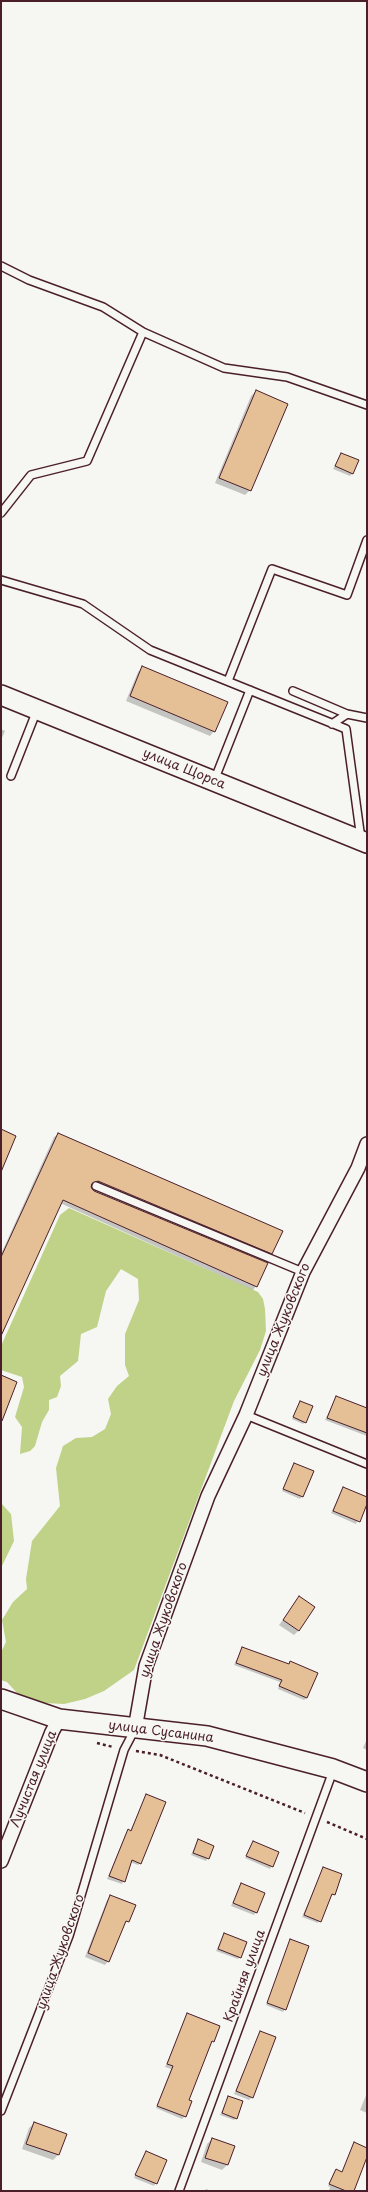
<!DOCTYPE html>
<html>
<head>
<meta charset="utf-8">
<style>
  body { margin:0 }
  #map { position:relative; width:368px; height:2192px; overflow:hidden; background:#f6f6f2; font-family:"Playpen Sans",sans-serif }
  canvas { display:block }
  .frame { position:absolute; inset:0; border:2px solid #4a1f2b; pointer-events:none }
</style>
</head>
<body>
<div id="map">
<canvas width="368" height="2192"></canvas>
<div class="frame"></div>
</div>
<script>
const ctx = document.querySelector('canvas').getContext('2d');
ctx.lineJoin = 'round';
function fill(path, color) { ctx.fillStyle = color; ctx.fill(path, 'evenodd'); }
const toPath = rows => new Path2D(rows.map(r => 'M' + r).join(''));
function strokePath(path, color, width, dash) { ctx.strokeStyle = color; ctx.lineWidth = width; ctx.lineCap = dash ? 'butt' : 'round'; ctx.setLineDash(dash || []); ctx.stroke(path); }
function write(font, color, halo, rows, align = 'center') {
  ctx.font = font + ' "Playpen Sans",sans-serif'; ctx.lineWidth = 3; ctx.setLineDash([]); ctx.textBaseline = 'middle'; ctx.strokeStyle = halo; ctx.fillStyle = color; for (const [text, x, y, turn = 0] of rows) {
    ctx.save(); ctx.translate(x, y); ctx.rotate((+turn || 0) * Math.PI / 180); ctx.textAlign = isNaN(turn) ? turn : align; if (halo) ctx.strokeText(text, 0, 0); ctx.fillText(text, 0, 0); ctx.restore();
  }
}
const green = toPath([
  [69,1208,258,1292,263,1299,265,1309,266,1331,260,1350,234,1401,134,1670,104,1691,85,1699,64,1704,45,1703,28,1700,17,1693,7,1682,1,1680,1,1652,6,1642,2,1620,13,1602,27,1589,26,1579,32,1541,60,1506,56,1468,63,1446,76,1438,92,1437,105,1429,111,1414,108,1399,117,1386,129,1376,125,1365,125,1334,139,1300,138,1279,121,1269,106,1291,97,1327,81,1334,78,1361,60,1376,61,1386,57,1397,49,1400,49,1410,42,1422,35,1446,30,1451,20,1454,22,1427,15,1417,24,1387,22,1377,1,1370,1,1346,60,1215],
  [1,1503,11,1514,14,1541,1,1568]
]);
const shadow = toPath([
  [256,391,250,490,245,495,215,483,251,396],
  [341,454,353,473,350,476,333,469],
  [143,667,214,731,210,736,126,701,138,672],
  [1,729,5,731,1,740],
  [58,1134,272,1253,268,1257,94,1184,90,1186,93,1191,256,1286,253,1290,60,1203,1,1333,1,1254,54,1137],
  [336,1397,365,1408,367,1405,367,1436,325,1420],
  [301,1402,305,1422,303,1424,292,1419],
  [294,1464,302,1496,300,1499,282,1491],
  [343,1488,367,1498,356,1524,331,1513],
  [300,1597,299,1630,294,1635,279,1625],
  [242,1648,288,1665,290,1662,317,1674,307,1698,304,1700,278,1689,280,1682,234,1665],
  [367,1739,367,1750,363,1748],
  [147,1795,140,1863,138,1865,130,1862,122,1884,107,1879,126,1833,130,1831],
  [198,1840,213,1847,206,1861,191,1855],
  [253,1842,278,1852,270,1869,245,1858],
  [323,1868,334,1894,330,1896,318,1923,302,1917],
  [241,1884,256,1912,254,1915,231,1906],
  [111,1897,128,1921,123,1924,108,1961,105,1965,85,1957,107,1900],
  [224,1934,240,1957,238,1959,216,1951],
  [290,1940,285,2009,283,2012,266,2005],
  [188,2014,207,2040,212,2042,188,2100,185,2116,182,2119,156,2108,171,2069,165,2067],
  [260,2032,252,2097,249,2100,234,2094],
  [367,2093,367,2113,360,2110],
  [228,2097,236,2118,234,2120,220,2115],
  [34,2123,65,2134,58,2155,53,2160,22,2149,29,2128],
  [212,2139,233,2146,227,2165,222,2170,201,2162,207,2144],
  [354,2144,367,2149,367,2155,353,2191,329,2191,330,2187,328,2186,334,2172,336,2170,342,2172],
  [146,2152,166,2160,154,2186,134,2178],
  [206,2189,212,2191,204,2191]
]);
const building = toPath([
  [256,390,288,404,251,491,219,478,256,390],
  [341,453,359,460,353,474,335,466,341,453],
  [142,666,228,702,215,732,130,696,142,666],
  [1,1129,16,1136,1,1172,1,1129],
  [58,1133,283,1231,272,1254,98,1181,92,1184,91,1187,94,1191,268,1263,257,1287,63,1200,1,1336,1,1257,58,1133],
  [1,1375,17,1382,2,1421,1,1421,1,1375],
  [336,1396,367,1408,367,1433,327,1418,336,1396],
  [300,1401,313,1406,306,1423,293,1417,300,1401],
  [294,1463,314,1471,303,1497,283,1489,294,1463],
  [343,1487,367,1497,367,1504,360,1522,333,1511,343,1487],
  [299,1596,315,1607,299,1631,283,1620,299,1596],
  [242,1647,289,1664,290,1661,318,1673,307,1698,279,1686,282,1680,236,1663,242,1647],
  [146,1794,166,1802,141,1864,132,1860,125,1882,109,1876,128,1829,131,1831,146,1794],
  [198,1839,214,1846,209,1859,193,1853,198,1839],
  [253,1841,279,1852,273,1867,246,1856,253,1841],
  [323,1867,342,1874,335,1895,332,1894,321,1922,304,1915,323,1867],
  [241,1883,265,1893,257,1913,233,1903,241,1883],
  [110,1895,136,1905,129,1922,126,1921,109,1962,88,1953,110,1895],
  [224,1933,247,1942,241,1958,218,1949,224,1933],
  [290,1939,309,1946,286,2010,267,2003,290,1939],
  [187,2013,220,2026,214,2042,212,2041,189,2100,192,2101,186,2117,157,2106,173,2066,167,2064,187,2013],
  [260,2031,276,2037,253,2098,236,2091,260,2031],
  [228,2096,243,2101,237,2119,222,2113,228,2096],
  [34,2122,67,2134,59,2155,26,2144,34,2122],
  [212,2138,235,2146,228,2165,205,2158,212,2138],
  [354,2142,367,2148,367,2157,354,2191,346,2191,329,2184,336,2169,342,2172,354,2142],
  [146,2151,167,2160,157,2184,135,2175,146,2151]
]);
const path = toPath([
  [97,1743,113,1747],
  [136,1751,160,1755,305,1813],
  [327,1822,367,1839]
]);
const lane = toPath([
  [1,266,29,280,103,307,143,332],
  [1,513,31,475,87,461,143,332,224,368,287,377,367,405],
  [1,580,83,604,150,650,346,729,361,839],
  [228,681,272,569,347,595,367,540],
  [293,691,347,714],
  [332,724,347,714,367,718],
  [11,776,37,710],
  [214,781,250,690],
  [96,1186,303,1272],
  [246,1415,367,1464],
  [1,2111,69,1936,124,1750,135,1729],
  [179,2191,333,1771]
]);
const street = toPath([
  [135,1729,146,1666,208,1496,246,1415,303,1272,358,1168,367,1144],
  [1,1861,52,1732,59,1719]
]);
const secondary = toPath([
  [1,695,367,843],
  [1,1699,59,1719,207,1736,333,1769,367,1782]
]);
const streetNames = [
  ["улица Щорса",184,769,22],
  ["улица Жуковского",284,1320,-68],
  ["улица Жуковского",164,1620,-71],
  ["улица Сусанина",161,1732,7],
  ["Лучистая улица",34,1779,-68],
  ["улица Жуковского",61,1952,-71],
  ["Крайняя улица",245,1976,-70]
];
fill(green, '#bfd287');
fill(shadow, '#0003');
fill(building, '#e5c096');
strokePath(building, '#4a1f2b', 1);
strokePath(lane, '#4a1f2b', 10);
strokePath(street, '#4a1f2b', 16);
strokePath(secondary, '#4a1f2b', 22);
strokePath(path, '#4a1f2b', 2.5, [3, 3]);
strokePath(lane, '#f6f6f2', 7);
strokePath(street, '#f6f6f2', 13);
strokePath(secondary, '#f6f6f2', 19);
write('13px', '#4a1f2b', '#f6f6f2', streetNames);
</script>
</body>
</html>
